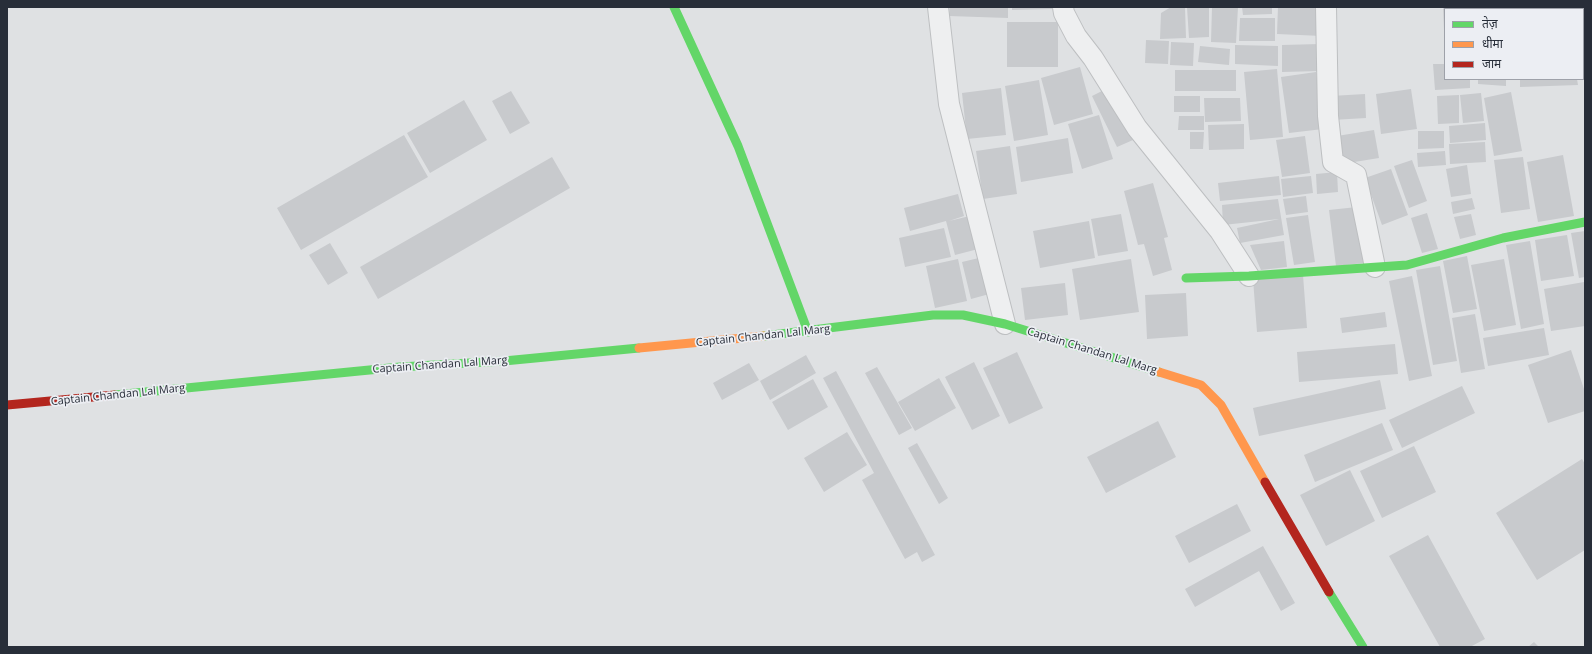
<!DOCTYPE html>
<html>
<head>
<meta charset="utf-8">
<style>
  body { margin:0 }
  #map { position:relative; width:1592px; height:654px; overflow:hidden; background:#dfe1e3; font-family:"Open Sans","Noto Sans Devanagari",sans-serif }
  canvas { display:block }
  .frame { position:absolute; inset:0; border:8px solid #282e39; pointer-events:none }
  .legend { position:absolute; left:1444px; top:8px; width:140px; height:72px; box-sizing:border-box; background:#eceef3; border:1px solid #9ea1a9; margin:0; padding:5px 7px; list-style:none; font-size:12px; color:#282e39 }
  .legend li { display:flex; align-items:center; gap:8px; height:20px }
  .legend b { width:20px; border:1px solid #9ea1a9 }
</style>
</head>
<body>
<div id="map">
<canvas width="1592" height="654"></canvas>
<div class="frame"></div>
<ul class="legend">
<li><b style="height:5px;background:#63d668"></b>तेज़</li>
<li><b style="height:5px;background:#ff974d"></b>धीमा</li>
<li><b style="height:5px;background:#b3261e"></b>जाम</li>
</ul>
</div>
<script>
const ctx = document.querySelector('canvas').getContext('2d');
ctx.lineJoin = 'round';
function fill(path, color) { ctx.fillStyle = color; ctx.fill(path, 'evenodd'); }
const toPath = rows => new Path2D(rows.map(r => 'M' + r).join(''));
function strokePath(path, color, width, dash) { ctx.strokeStyle = color; ctx.lineWidth = width; ctx.lineCap = dash ? 'butt' : 'round'; ctx.setLineDash(dash || []); ctx.stroke(path); }
function write(font, color, halo, rows, align = 'center') {
  ctx.font = font + ' "Open Sans",sans-serif'; ctx.lineWidth = 3.5; ctx.setLineDash([]); ctx.textBaseline = 'middle'; ctx.strokeStyle = halo; ctx.fillStyle = color; for (const [text, x, y, turn = 0] of rows) {
    ctx.save(); ctx.translate(x, y); ctx.rotate((+turn || 0) * Math.PI / 180); ctx.textAlign = isNaN(turn) ? turn : align; if (halo) ctx.strokeText(text, 0, 0); ctx.fillText(text, 0, 0); ctx.restore();
  }
}
const building = toPath([
  [950,7,1008,7,1008,18,949,16],
  [1012,7,1052,7,1052,9,1012,10],
  [1171,7,1185,7,1186,38,1160,39,1161,13],
  [1187,7,1209,7,1209,37,1189,38],
  [1212,7,1238,7,1236,43,1211,42],
  [1242,7,1272,7,1272,14,1243,15],
  [1278,7,1323,7,1322,36,1277,34],
  [1443,7,1466,7,1466,9,1445,9,1445,30,1444,30],
  [1477,7,1507,7,1507,9,1477,9],
  [1566,7,1585,7,1585,30,1583,30,1583,9,1566,9],
  [1240,18,1275,18,1275,41,1239,41],
  [1007,22,1058,22,1058,67,1007,67],
  [1146,40,1169,41,1168,64,1145,63],
  [1171,42,1194,43,1193,66,1170,65],
  [1320,44,1321,71,1282,72,1282,45],
  [1235,45,1278,46,1278,66,1235,64],
  [1200,46,1230,49,1229,65,1198,62],
  [1433,64,1445,64,1445,79,1470,79,1470,88,1435,90],
  [1080,67,1093,114,1054,125,1041,78],
  [1277,69,1283,137,1250,140,1244,72],
  [1175,70,1236,70,1236,91,1175,91],
  [1316,72,1323,129,1289,133,1281,77],
  [1478,79,1506,79,1506,86,1478,84],
  [1520,79,1577,79,1578,85,1520,87],
  [1039,80,1048,135,1014,141,1005,86],
  [1001,88,1006,135,967,139,962,93],
  [1108,88,1133,140,1117,147,1092,96],
  [1411,89,1417,129,1381,134,1376,94],
  [511,91,530,123,510,134,492,101],
  [1511,92,1522,151,1494,156,1484,98],
  [1481,93,1484,121,1463,123,1460,95],
  [1365,94,1366,118,1332,120,1331,96],
  [1459,95,1459,123,1438,124,1437,96],
  [1174,96,1200,96,1200,112,1174,112],
  [1204,98,1240,98,1241,121,1205,122],
  [464,100,487,140,430,173,407,133],
  [1099,115,1113,159,1082,169,1068,124],
  [1179,116,1204,116,1204,130,1178,130],
  [1485,123,1486,140,1450,143,1449,126],
  [1244,124,1244,149,1209,150,1208,125],
  [1374,130,1379,158,1342,164,1337,136],
  [1418,131,1444,131,1444,148,1418,149],
  [1190,132,1204,132,1203,149,1190,149],
  [404,135,428,177,301,250,277,208],
  [1305,136,1310,173,1282,177,1276,140],
  [1068,138,1073,173,1021,182,1016,147],
  [1485,142,1486,162,1450,164,1449,144],
  [1010,146,1017,194,983,199,976,151],
  [1445,151,1446,165,1418,167,1417,153],
  [1563,155,1574,216,1538,222,1527,162],
  [552,157,570,188,378,299,360,267],
  [1523,157,1530,209,1501,213,1494,160],
  [1412,160,1427,201,1409,208,1394,166],
  [1467,165,1471,194,1451,197,1446,169],
  [1391,169,1408,215,1382,225,1365,178],
  [1337,172,1338,192,1317,194,1316,174],
  [1279,176,1281,195,1220,201,1218,183],
  [1311,176,1313,193,1283,197,1281,179],
  [1153,183,1168,237,1164,238,1172,270,1153,276,1144,244,1138,245,1124,191],
  [958,194,964,216,949,221,974,215,982,248,955,255,946,221,910,231,904,208],
  [1306,196,1308,212,1286,215,1283,199],
  [1472,198,1475,209,1453,214,1451,202],
  [1278,199,1284,235,1240,243,1237,228,1279,219,1223,225,1222,205],
  [1357,207,1364,263,1336,266,1329,210],
  [1427,213,1438,249,1422,253,1411,218],
  [1121,214,1128,251,1098,256,1091,219],
  [1471,214,1476,235,1460,239,1454,217],
  [1308,215,1315,262,1294,265,1286,218],
  [1089,221,1095,258,1040,268,1033,231],
  [944,228,951,257,905,267,899,238],
  [1585,231,1585,277,1579,278,1571,233],
  [1567,235,1574,276,1541,281,1535,240],
  [1284,241,1287,267,1261,270,1250,245],
  [1530,241,1544,324,1521,329,1506,245],
  [330,243,348,273,328,285,309,255],
  [1467,256,1477,309,1453,313,1443,261],
  [983,257,993,293,971,299,962,262],
  [958,259,967,301,935,308,926,266],
  [1131,259,1139,312,1080,320,1072,269],
  [1504,259,1516,325,1484,331,1471,265],
  [1440,266,1457,361,1433,365,1416,270],
  [1303,275,1307,328,1257,332,1253,279],
  [1412,276,1432,376,1409,381,1389,281],
  [1584,282,1585,326,1551,331,1544,289],
  [1065,283,1068,315,1025,320,1021,288],
  [1186,293,1188,336,1147,339,1145,295],
  [1385,312,1387,327,1342,333,1340,318],
  [1475,314,1485,369,1461,373,1452,318],
  [1544,328,1549,355,1488,366,1483,338],
  [1395,344,1398,374,1299,382,1297,352],
  [1571,350,1585,392,1585,411,1548,423,1528,365],
  [1017,352,1043,408,1009,424,983,368],
  [806,355,816,373,770,400,760,381],
  [974,362,1000,416,972,430,945,377],
  [749,363,759,380,722,400,713,383],
  [877,367,912,428,899,435,865,373],
  [836,371,935,555,922,562,917,552,905,559,862,480,874,473,823,378],
  [939,378,956,408,915,431,898,402],
  [813,379,828,407,788,430,772,402],
  [1380,380,1386,409,1259,436,1253,408],
  [1462,386,1475,413,1402,448,1389,420],
  [1158,421,1176,457,1106,493,1087,457],
  [1382,423,1393,450,1315,482,1304,455],
  [847,432,867,465,824,492,804,458],
  [917,443,948,498,939,504,908,448],
  [1414,446,1436,492,1382,518,1360,471],
  [1582,459,1585,464,1585,550,1537,580,1496,513],
  [1350,470,1375,521,1326,546,1300,495],
  [1237,504,1251,531,1189,563,1175,536],
  [1428,535,1485,639,1470,647,1440,647,1389,556],
  [1263,546,1295,603,1281,611,1259,571,1195,607,1185,589],
  [1534,642,1539,647,1528,647]
]);
const street = toPath([
  [938,7,949,104,1005,324],
  [1063,7,1064,13,1076,36,1093,58,1137,128,1220,231,1249,276],
  [1326,7,1328,116,1333,162,1356,175,1375,267],
  [1530,7,1532,9],
  [1583,36,1585,36]
]);
const fast = toPath([
  [674,7,738,146,808,332],
  [1186,278,1249,276,1407,265,1503,238,1585,222],
  [764,336,933,315,963,315,1005,324,1159,372],
  [115,395,400,367,504,361,639,348],
  [1329,592,1363,647]
]);
const slow = toPath([
  [639,348,764,336],
  [1159,372,1201,385,1221,405,1265,482]
]);
const jam = toPath([
  [7,405,115,395],
  [1265,482,1329,592]
]);
const streetNames = [
  ["Captain Chandan Lal Marg",763,336,-6],
  ["Captain Chandan Lal Marg",1092,351,17],
  ["Captain Chandan Lal Marg",440,365,-4],
  ["Captain Chandan Lal Marg",118,395,-6]
];
fill(building, '#c8cacd');
strokePath(street, '#bdbfc1', 22);
strokePath(street, '#eeeff0', 20);
strokePath(fast, '#63d668', 9);
strokePath(slow, '#ff974d', 9);
strokePath(jam, '#b3261e', 9);
write('11px', '#282e39', '#eceef3', streetNames);
</script>
</body>
</html>
